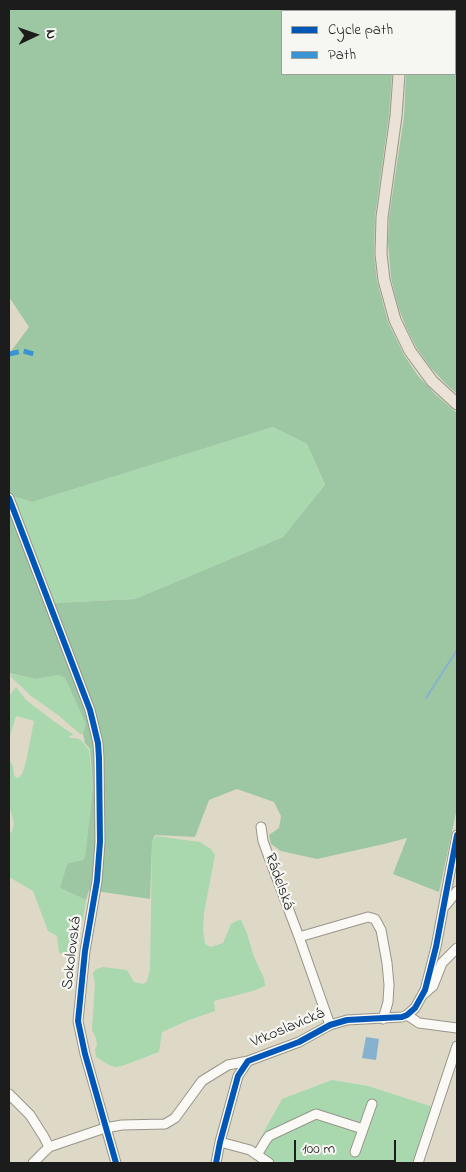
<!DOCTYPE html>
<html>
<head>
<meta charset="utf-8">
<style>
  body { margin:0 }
  #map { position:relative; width:466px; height:1172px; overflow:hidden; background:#ded9c6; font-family:"Indie Flower",sans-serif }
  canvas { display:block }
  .frame { position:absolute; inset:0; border:10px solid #1c1c1c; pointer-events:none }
  .legend { position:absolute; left:281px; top:10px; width:175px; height:65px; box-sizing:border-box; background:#f6f6f2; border:1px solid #9f9f9c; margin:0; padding:6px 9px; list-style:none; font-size:15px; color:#1c1c1c }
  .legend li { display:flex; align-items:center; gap:10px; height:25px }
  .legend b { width:25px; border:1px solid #9f9f9c }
  .north { position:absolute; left:10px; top:10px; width:50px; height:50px; -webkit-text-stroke:4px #f6f6f2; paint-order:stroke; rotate:87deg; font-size:14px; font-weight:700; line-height:20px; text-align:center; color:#1c1c1c }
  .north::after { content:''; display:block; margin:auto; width:18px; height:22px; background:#1c1c1c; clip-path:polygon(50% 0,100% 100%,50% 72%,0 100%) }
  .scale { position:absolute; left:294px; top:1140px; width:102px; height:22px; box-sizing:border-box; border:2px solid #1c1c1c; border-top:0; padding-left:6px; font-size:15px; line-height:18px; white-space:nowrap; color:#1c1c1c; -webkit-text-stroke:4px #f6f6f2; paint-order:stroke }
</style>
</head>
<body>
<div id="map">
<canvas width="466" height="1172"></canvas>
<div class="frame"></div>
<ul class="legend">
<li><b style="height:6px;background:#0057b8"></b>Cycle path</li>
<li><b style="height:6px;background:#3a94d4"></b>Path</li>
</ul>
<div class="north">N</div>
<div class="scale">100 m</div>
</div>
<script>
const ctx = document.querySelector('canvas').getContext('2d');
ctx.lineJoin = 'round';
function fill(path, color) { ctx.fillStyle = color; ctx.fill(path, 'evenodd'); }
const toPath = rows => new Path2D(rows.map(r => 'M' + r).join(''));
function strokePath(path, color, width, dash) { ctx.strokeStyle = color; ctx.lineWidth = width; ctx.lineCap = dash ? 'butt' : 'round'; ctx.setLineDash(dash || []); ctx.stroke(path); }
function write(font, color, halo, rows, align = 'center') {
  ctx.font = font + ' "Indie Flower",sans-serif'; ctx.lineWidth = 4.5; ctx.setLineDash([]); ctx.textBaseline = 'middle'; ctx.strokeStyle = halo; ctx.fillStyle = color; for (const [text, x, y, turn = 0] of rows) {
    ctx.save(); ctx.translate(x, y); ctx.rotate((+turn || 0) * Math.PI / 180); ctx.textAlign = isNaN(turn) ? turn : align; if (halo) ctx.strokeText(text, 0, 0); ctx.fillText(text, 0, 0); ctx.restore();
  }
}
const green = toPath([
  [273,427,307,444,325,486,283,537,135,599,55,603,13,496,32,502],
  [12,674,36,679,58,675,65,678,87,724,83,734,80,734,58,715,31,696,12,678,10,676],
  [16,687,26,700,55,722,74,735,69,736,70,738,76,738,81,740,89,750,93,787,85,857,83,860,69,863,60,888,86,900,83,920,75,930,71,946,67,954,59,953,57,936,48,931,33,891,9,877,9,835,12,831,14,823,9,805,9,759,13,766,14,776,18,778,22,774,26,762,34,721,16,716,9,739,9,696],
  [156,836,200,842,211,849,215,855,204,913,203,930,205,944,211,947,223,943,231,924,236,921,241,920,247,933,254,957,264,978,265,986,253,991,214,1001,215,1011,189,1020,162,1032,159,1052,122,1066,115,1067,109,1065,96,1057,95,1049,97,1046,96,1038,92,1030,95,984,93,973,96,969,103,967,127,970,134,982,144,984,147,981,150,970,152,842],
  [332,1080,368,1086,433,1107,414,1163,276,1163,255,1148,282,1099]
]);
const forest = toPath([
  [9,9,385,9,385,11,282,11,282,74,392,74,389,115,375,216,374,254,377,281,388,322,404,355,418,376,427,385,436,395,457,413,457,808,439,892,393,874,407,838,384,844,317,859,281,851,271,844,269,835,279,828,281,816,274,802,237,789,209,800,195,837,155,835,152,842,150,899,89,890,86,900,60,888,67,865,69,863,83,860,85,857,93,787,90,749,85,743,83,734,86,724,65,678,58,675,36,679,9,673,9,354,29,327,9,297],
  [273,427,307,444,325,485,283,537,135,599,55,603,13,496,32,502],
  [399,9,457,9,457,394,446,384,430,367,416,347,406,327,398,306,391,278,388,242,389,217,404,117,406,74,455,74,455,11,400,11]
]);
const water = toPath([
  [366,1037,379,1039,376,1060,362,1058]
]);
const stream = toPath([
  [426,698,457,650]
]);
const minor = toPath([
  [9,498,90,710,98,743,99,758,100,842,97,881,85,951,78,1021,85,1054,116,1163],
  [261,827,263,841,270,860,299,937,330,1025],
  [446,905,457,891],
  [299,937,368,917,375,919,381,930,387,963,389,985,388,1002,383,1019],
  [424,994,433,986,442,963,457,948],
  [407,1015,419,1023,457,1028],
  [9,1094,30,1115,44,1137,49,1147],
  [220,1142,250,1150,269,1163],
  [355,1152,372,1104],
  [257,1155,266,1140,269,1136,316,1114,363,1129],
  [33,1163,49,1147,105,1128,122,1125,165,1124,175,1118,202,1081,228,1065,248,1061],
  [216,1163,220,1142,238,1076,248,1061,299,1042,330,1025,347,1020,402,1017,407,1015,415,1008,425,990,436,947,457,835],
  [418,1163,457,1046]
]);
const major = toPath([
  [392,9,393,11],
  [399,74,396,116,382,217,381,254,384,280,395,320,410,351,432,381,457,404]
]);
const quiet = toPath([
  [9,354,23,351,37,355]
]);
const cycleway = toPath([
  [9,498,90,710,98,743,99,758,100,842,97,881,85,951,78,1021,85,1054,116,1163],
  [216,1163,220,1142,238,1076,248,1061,299,1042,330,1025,347,1020,402,1017,407,1015,415,1008,425,990,436,947,457,835]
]);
const streetNames = [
  ["Rádelská",278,882,70],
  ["Sokolovská",73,953,-83],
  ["Vrkoslavická",288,1029,-23]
];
fill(green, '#a9d8af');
fill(forest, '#9cc7a2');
fill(water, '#86b2d0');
strokePath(stream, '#86b2d0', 2);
strokePath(minor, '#98958a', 11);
strokePath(major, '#98958a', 13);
strokePath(minor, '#faf9f6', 9);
strokePath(major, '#eae2d6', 11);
strokePath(quiet, '#3a94d4', 5, [10, 5]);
strokePath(cycleway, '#0057b8', 6);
write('16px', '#1c1c1c', '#f6f6f2', streetNames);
</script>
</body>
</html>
